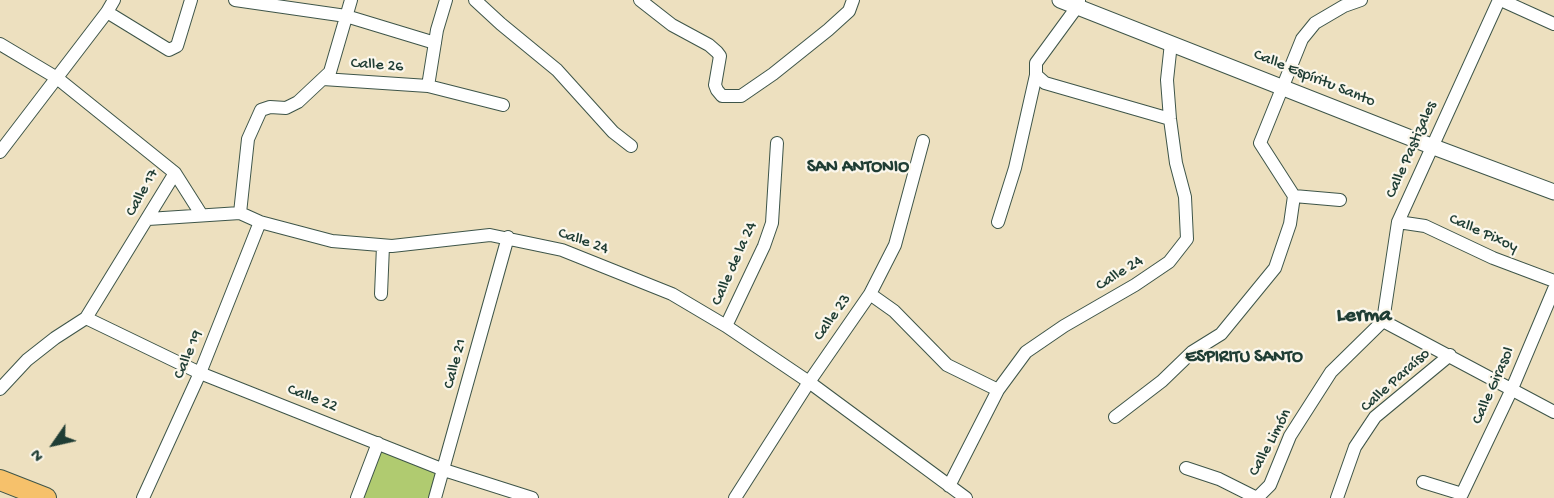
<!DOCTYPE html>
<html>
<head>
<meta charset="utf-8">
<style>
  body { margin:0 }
  #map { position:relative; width:1554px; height:498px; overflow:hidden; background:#ede0bf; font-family:"Gochi Hand",sans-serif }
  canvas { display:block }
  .north { position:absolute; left:24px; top:414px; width:60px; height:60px; -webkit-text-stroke:4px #fbf7ec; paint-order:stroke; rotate:236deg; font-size:16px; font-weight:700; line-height:24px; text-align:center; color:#1f3d34 }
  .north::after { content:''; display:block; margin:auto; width:21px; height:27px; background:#1f3d34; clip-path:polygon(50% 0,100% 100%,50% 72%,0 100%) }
</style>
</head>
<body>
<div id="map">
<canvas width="1554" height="498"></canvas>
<div class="north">N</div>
</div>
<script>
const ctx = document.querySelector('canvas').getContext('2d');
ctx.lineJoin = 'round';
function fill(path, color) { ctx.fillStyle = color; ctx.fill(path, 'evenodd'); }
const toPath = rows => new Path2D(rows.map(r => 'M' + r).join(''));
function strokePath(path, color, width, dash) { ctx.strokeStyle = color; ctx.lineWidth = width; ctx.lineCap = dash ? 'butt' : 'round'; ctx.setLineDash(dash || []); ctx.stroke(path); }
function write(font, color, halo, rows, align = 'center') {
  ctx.font = font + ' "Gochi Hand",sans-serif'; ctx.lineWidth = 4.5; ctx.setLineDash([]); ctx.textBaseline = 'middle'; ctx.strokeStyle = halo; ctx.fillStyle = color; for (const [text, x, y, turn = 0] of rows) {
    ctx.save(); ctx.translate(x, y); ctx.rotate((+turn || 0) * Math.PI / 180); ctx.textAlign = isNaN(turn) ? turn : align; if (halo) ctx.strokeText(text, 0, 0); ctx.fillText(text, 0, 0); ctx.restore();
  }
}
const green = toPath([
  [378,443,444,470,435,498,358,498]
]);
const minor = toPath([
  [235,0,346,16,435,43],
  [475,0,501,24,557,70,613,132,631,146],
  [640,0,672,25,709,45,717,52,720,56,715,85,717,90,722,96,741,96,773,74,828,30,849,11,853,0],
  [1501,0,1554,24],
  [107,12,169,50,177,46,191,0],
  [0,44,57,78,175,173,201,214],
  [1036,75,1045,83,1170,119],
  [323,79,428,86,503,105],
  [428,86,437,30,446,0],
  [0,152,107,12,114,0],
  [1294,196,1340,200],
  [240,213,248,139,261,110,270,107,286,108,298,102,330,72,351,0],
  [148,219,240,213,260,222,332,241,392,246,490,235,562,250,672,294,726,326,809,382,966,498],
  [998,222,1015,168,1036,75,1036,63,1077,7,1079,1],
  [1398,222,1425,226,1493,258,1554,281],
  [381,294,383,246],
  [870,294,894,311,947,365,998,390],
  [86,318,200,373,444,470,532,498],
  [1383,321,1398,222,1499,0],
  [1383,321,1554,412],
  [726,326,764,246,772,223,777,143],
  [0,389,27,360,55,338,86,318,175,173],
  [1115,417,1162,381,1192,352,1221,334,1275,268,1290,224,1294,196,1260,143,1302,39,1315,23,1344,6,1361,0],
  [1186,468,1219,479,1257,498,1270,485,1290,436,1331,372,1383,321],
  [1423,482,1462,494],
  [949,486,998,390,1026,352,1064,326,1135,285,1169,262,1187,239,1185,197,1176,163,1170,119,1167,80,1171,43],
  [1462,494,1511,391,1554,289],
  [143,498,200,373,260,222],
  [357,498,378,443],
  [435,498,508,237],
  [735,498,809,382,870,294,895,245,923,141],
  [1337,498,1355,447,1375,417,1450,355]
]);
const tertiary = toPath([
  [1060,0,1431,146,1554,192]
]);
const primary = toPath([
  [0,480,46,498]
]);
const streetNames = [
  ["Calle 26",377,66,4],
  ["Calle Espíritu Santo",1314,79,22],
  ["Calle Pastizales",1412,150,-66],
  ["Calle 17",143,193,-61],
  ["Calle Pixoy",1483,234,24],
  ["Calle 24",583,242,19],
  ["Calle de la 24",735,264,-66],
  ["Calle 24",1120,274,-32],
  ["Calle 23",833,318,-55],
  ["Calle 19",189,355,-67],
  ["Calle 21",456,364,-75],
  ["Calle Paraíso",1396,381,-42],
  ["Calle Girasol",1494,386,-66],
  ["Calle 22",312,399,21],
  ["Calle Limón",1271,443,-62]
];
const neighbourhoodNames = [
  ["SAN ANTONIO",858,168],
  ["ESPIRITU SANTO",1244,358]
];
const districtNames = [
  ["Lerma",1364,317]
];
fill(green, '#b0cb70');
strokePath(minor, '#3e5549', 14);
strokePath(tertiary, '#3e5549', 17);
strokePath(primary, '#3e5549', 22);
strokePath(minor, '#fff', 12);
strokePath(tertiary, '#fff', 15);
strokePath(primary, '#f6c16b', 20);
write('16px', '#1f3d34', '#fbf7ec', streetNames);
write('bold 18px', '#1f3d34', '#fbf7ec', neighbourhoodNames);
write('bold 22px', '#1f3d34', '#fbf7ec', districtNames);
</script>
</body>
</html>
